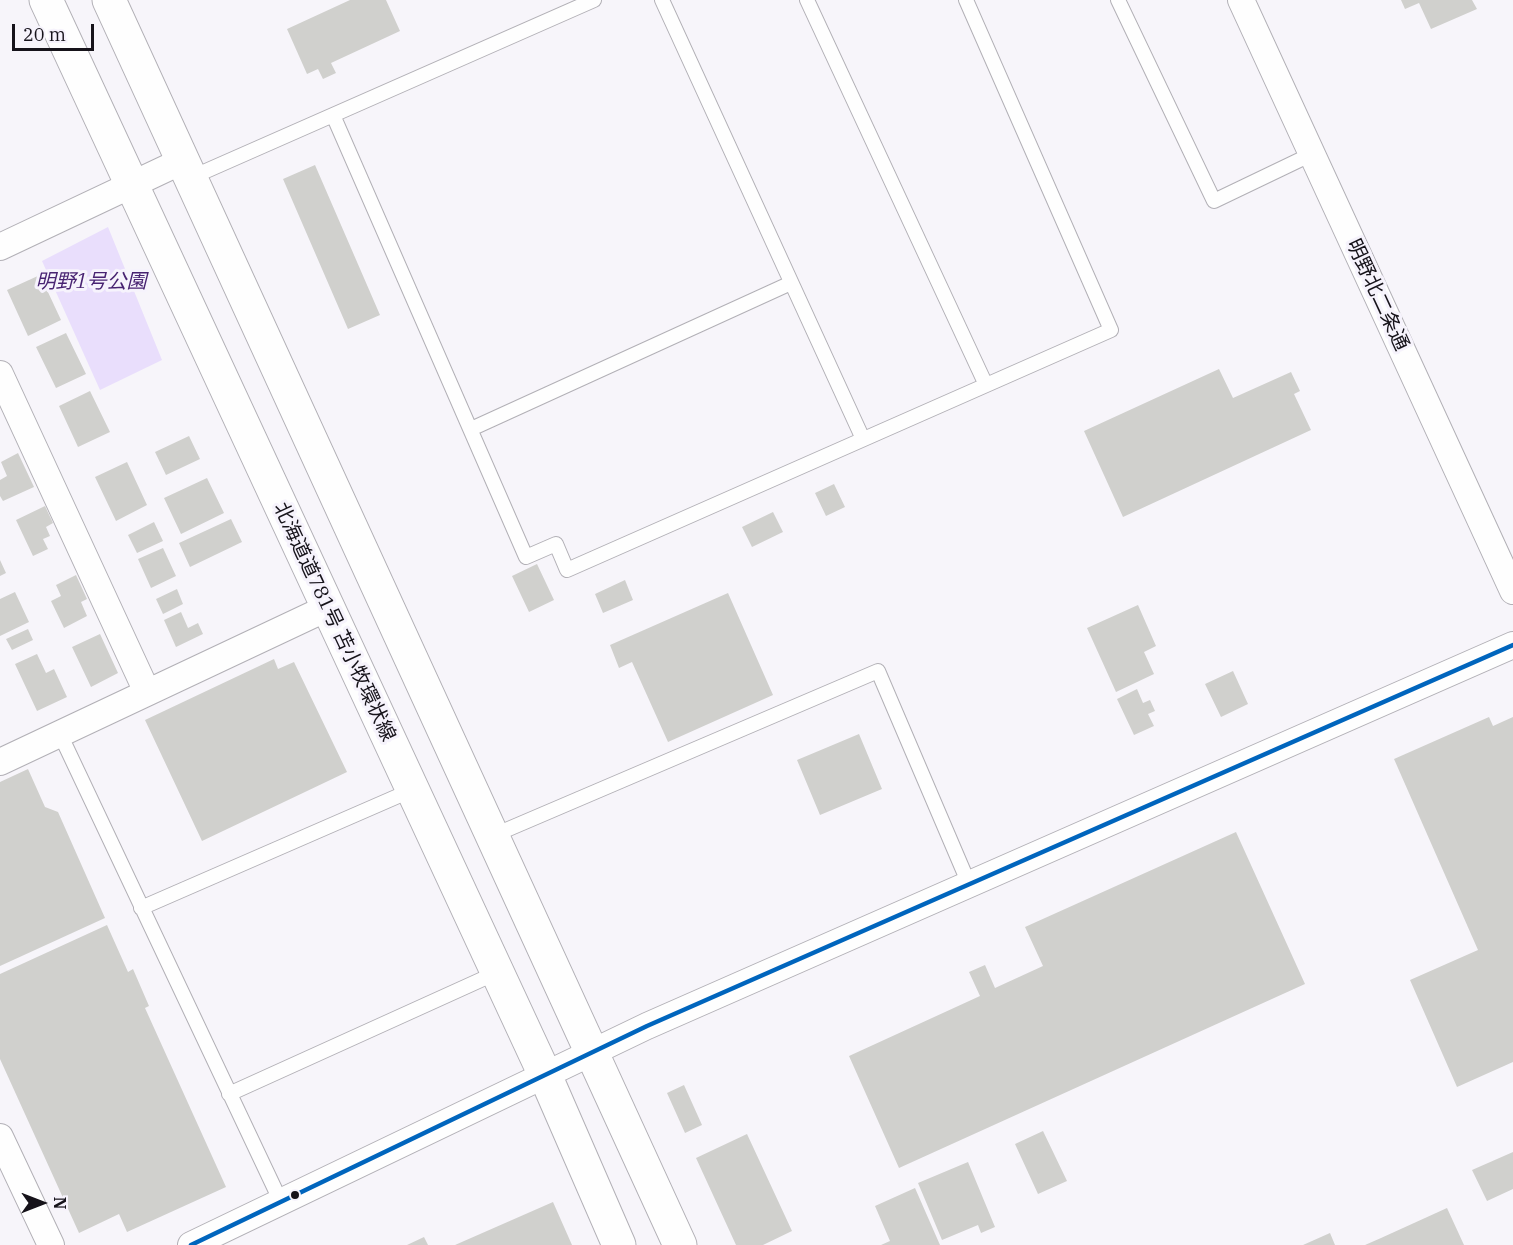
<!DOCTYPE html>
<html>
<head>
<meta charset="utf-8">
<style>
  body { margin:0 }
  #map { position:relative; width:1513px; height:1245px; overflow:hidden; background:#f7f5fa; font-family:"IBM Plex Serif",serif }
  canvas { display:block }
  .north { position:absolute; left:12px; top:1173px; width:60px; height:60px; -webkit-text-stroke:4px #f6f3fc; paint-order:stroke; rotate:90deg; font-size:16px; font-weight:700; line-height:24px; text-align:center; color:#16131a }
  .north::after { content:''; display:block; margin:auto; width:21px; height:27px; background:#16131a; clip-path:polygon(50% 0,100% 100%,50% 72%,0 100%) }
  .scale { position:absolute; left:12px; top:24px; width:82px; height:27px; box-sizing:border-box; border:3px solid #16131a; border-top:0; padding-left:8px; font-size:18px; line-height:21px; white-space:nowrap; color:#16131a; -webkit-text-stroke:4px #f6f3fc; paint-order:stroke }
</style>
</head>
<body>
<div id="map">
<canvas width="1513" height="1245"></canvas>
<div class="north">N</div>
<div class="scale">20 m</div>
</div>
<script>
const ctx = document.querySelector('canvas').getContext('2d');
ctx.lineJoin = 'round';
function fill(path, color) { ctx.fillStyle = color; ctx.fill(path, 'evenodd'); }
const toPath = rows => new Path2D(rows.map(r => 'M' + r).join(''));
function strokePath(path, color, width, dash) { ctx.strokeStyle = color; ctx.lineWidth = width; ctx.lineCap = dash ? 'butt' : 'round'; ctx.setLineDash(dash || []); ctx.stroke(path); }
function write(font, color, halo, rows, align = 'center') {
  ctx.font = font + ' "IBM Plex Serif","Noto Sans JP",serif'; ctx.lineWidth = 6; ctx.setLineDash([]); ctx.textBaseline = 'middle'; ctx.strokeStyle = halo; ctx.fillStyle = color; for (const [text, x, y, turn = 0] of rows) {
    ctx.save(); ctx.translate(x, y); ctx.rotate((+turn || 0) * Math.PI / 180); ctx.textAlign = isNaN(turn) ? turn : align; if (halo) ctx.strokeText(text, 0, 0); ctx.fillText(text, 0, 0); ctx.restore();
  }
}
const green = toPath([
  [108,227,162,360,100,390,42,261]
]);
const building = toPath([
  [350,0,386,0,400,31,331,63,336,73,323,79,318,69,307,74,287,29],
  [1401,0,1472,0,1477,9,1431,29,1419,3,1405,9],
  [315,165,380,315,348,329,283,179],
  [40,275,61,320,28,336,7,290],
  [66,333,86,374,56,388,36,347],
  [1219,369,1233,398,1291,372,1300,391,1294,394,1311,430,1123,517,1084,431],
  [90,391,110,432,78,447,59,406],
  [189,436,200,459,166,475,155,452],
  [18,453,34,487,3,501,0,496,0,480,7,476,1,462],
  [127,462,147,505,116,521,95,477],
  [207,478,224,513,181,534,164,498],
  [834,484,845,507,826,516,815,493],
  [45,506,53,523,46,527,50,536,43,539,48,549,33,556,16,520],
  [773,512,783,532,752,547,742,527],
  [231,519,242,542,190,567,179,543],
  [154,522,163,541,137,553,128,535],
  [163,548,176,576,151,588,138,559],
  [0,560,6,573,0,576],
  [537,564,554,600,529,612,512,576],
  [76,575,87,599,81,602,87,616,64,628,51,601,61,596,56,585],
  [625,580,633,600,603,613,595,594],
  [177,589,183,604,163,614,156,599],
  [15,592,29,622,0,636,0,599],
  [728,593,773,695,668,742,632,662,619,668,610,645],
  [1138,605,1156,646,1144,652,1154,674,1116,692,1087,628],
  [181,612,188,628,198,623,203,634,176,647,164,620],
  [28,629,33,640,12,650,6,639],
  [100,634,118,673,91,687,72,647],
  [37,654,46,673,54,669,67,697,37,711,15,664],
  [274,659,278,669,294,662,347,772,202,841,145,720],
  [1233,671,1248,704,1221,717,1205,684],
  [1137,689,1143,703,1150,700,1155,711,1148,714,1154,726,1134,735,1117,699],
  [1489,717,1493,726,1513,717,1513,1062,1457,1087,1410,980,1478,950,1394,759],
  [859,734,882,789,820,815,797,760],
  [28,769,45,807,58,812,105,918,0,966,0,782],
  [1236,832,1305,984,899,1168,849,1056,980,996,969,972,985,965,995,988,1043,966,1025,927],
  [107,925,128,972,133,969,149,1006,145,1008,226,1187,127,1232,119,1214,79,1233,0,1059,0,974],
  [684,1085,702,1125,685,1133,667,1093],
  [1043,1131,1067,1181,1038,1194,1015,1144],
  [747,1134,792,1231,763,1245,736,1245,696,1158],
  [1513,1152,1513,1189,1487,1201,1472,1170],
  [968,1162,995,1227,981,1233,978,1225,942,1240,918,1183],
  [915,1188,940,1245,881,1245,890,1241,875,1206],
  [553,1202,572,1245,455,1245],
  [1447,1208,1464,1245,1365,1245,1381,1238],
  [1330,1233,1335,1245,1303,1245],
  [424,1237,428,1245,407,1245]
]);
const lane = toPath([
  [662,0,863,439],
  [807,0,986,385],
  [1118,0,1214,201,1312,154],
  [333,115,526,557,556,544,567,570,1111,330,966,0],
  [190,178,594,0],
  [471,429,791,283],
  [60,734,281,1202],
  [492,836,878,671,969,884],
  [141,908,412,790],
  [229,1094,496,973]
]);
const street = toPath([
  [1241,0,1513,591],
  [0,247,182,161],
  [0,374,147,692],
  [0,762,327,608],
  [0,1137,51,1245],
  [191,1245,647,1026,1513,645]
]);
const secondary = toPath([
  [46,0,545,1075,619,1245],
  [109,0,680,1245]
]);
const bus1 = toPath([
  [191,1245,647,1026,1513,645]
]);
const markers = [
  [295,1195,5,"#16131a"]
];
const parkNames = [
  ["明野1号公園",91,282]
];
const streetNames = [
  ["明野北二条通",1377,295,65],
  ["北海道道781号 苫小牧環状線",334,622,65]
];
fill(green, '#e9defc');
fill(building, '#d0d0cd');
strokePath(lane, '#b2b0b6', 16);
strokePath(street, '#b2b0b6', 28);
strokePath(secondary, '#b2b0b6', 35);
strokePath(lane, '#fefefe', 14);
strokePath(street, '#fefefe', 26);
strokePath(secondary, '#fefefe', 33);
strokePath(bus1, '#0065bd', 4.5);
for (const [x, y, r, color] of markers) { const dot = new Path2D(); dot.arc(x, y, r, 0, 2 * Math.PI); ctx.fillStyle = color; ctx.fill(dot); strokePath(dot, '#f6f3fc', 2); }
write('italic 20px', '#482372', '#f6f3fc', parkNames);
write('20px', '#16131a', '#f6f3fc', streetNames);
</script>
</body>
</html>
